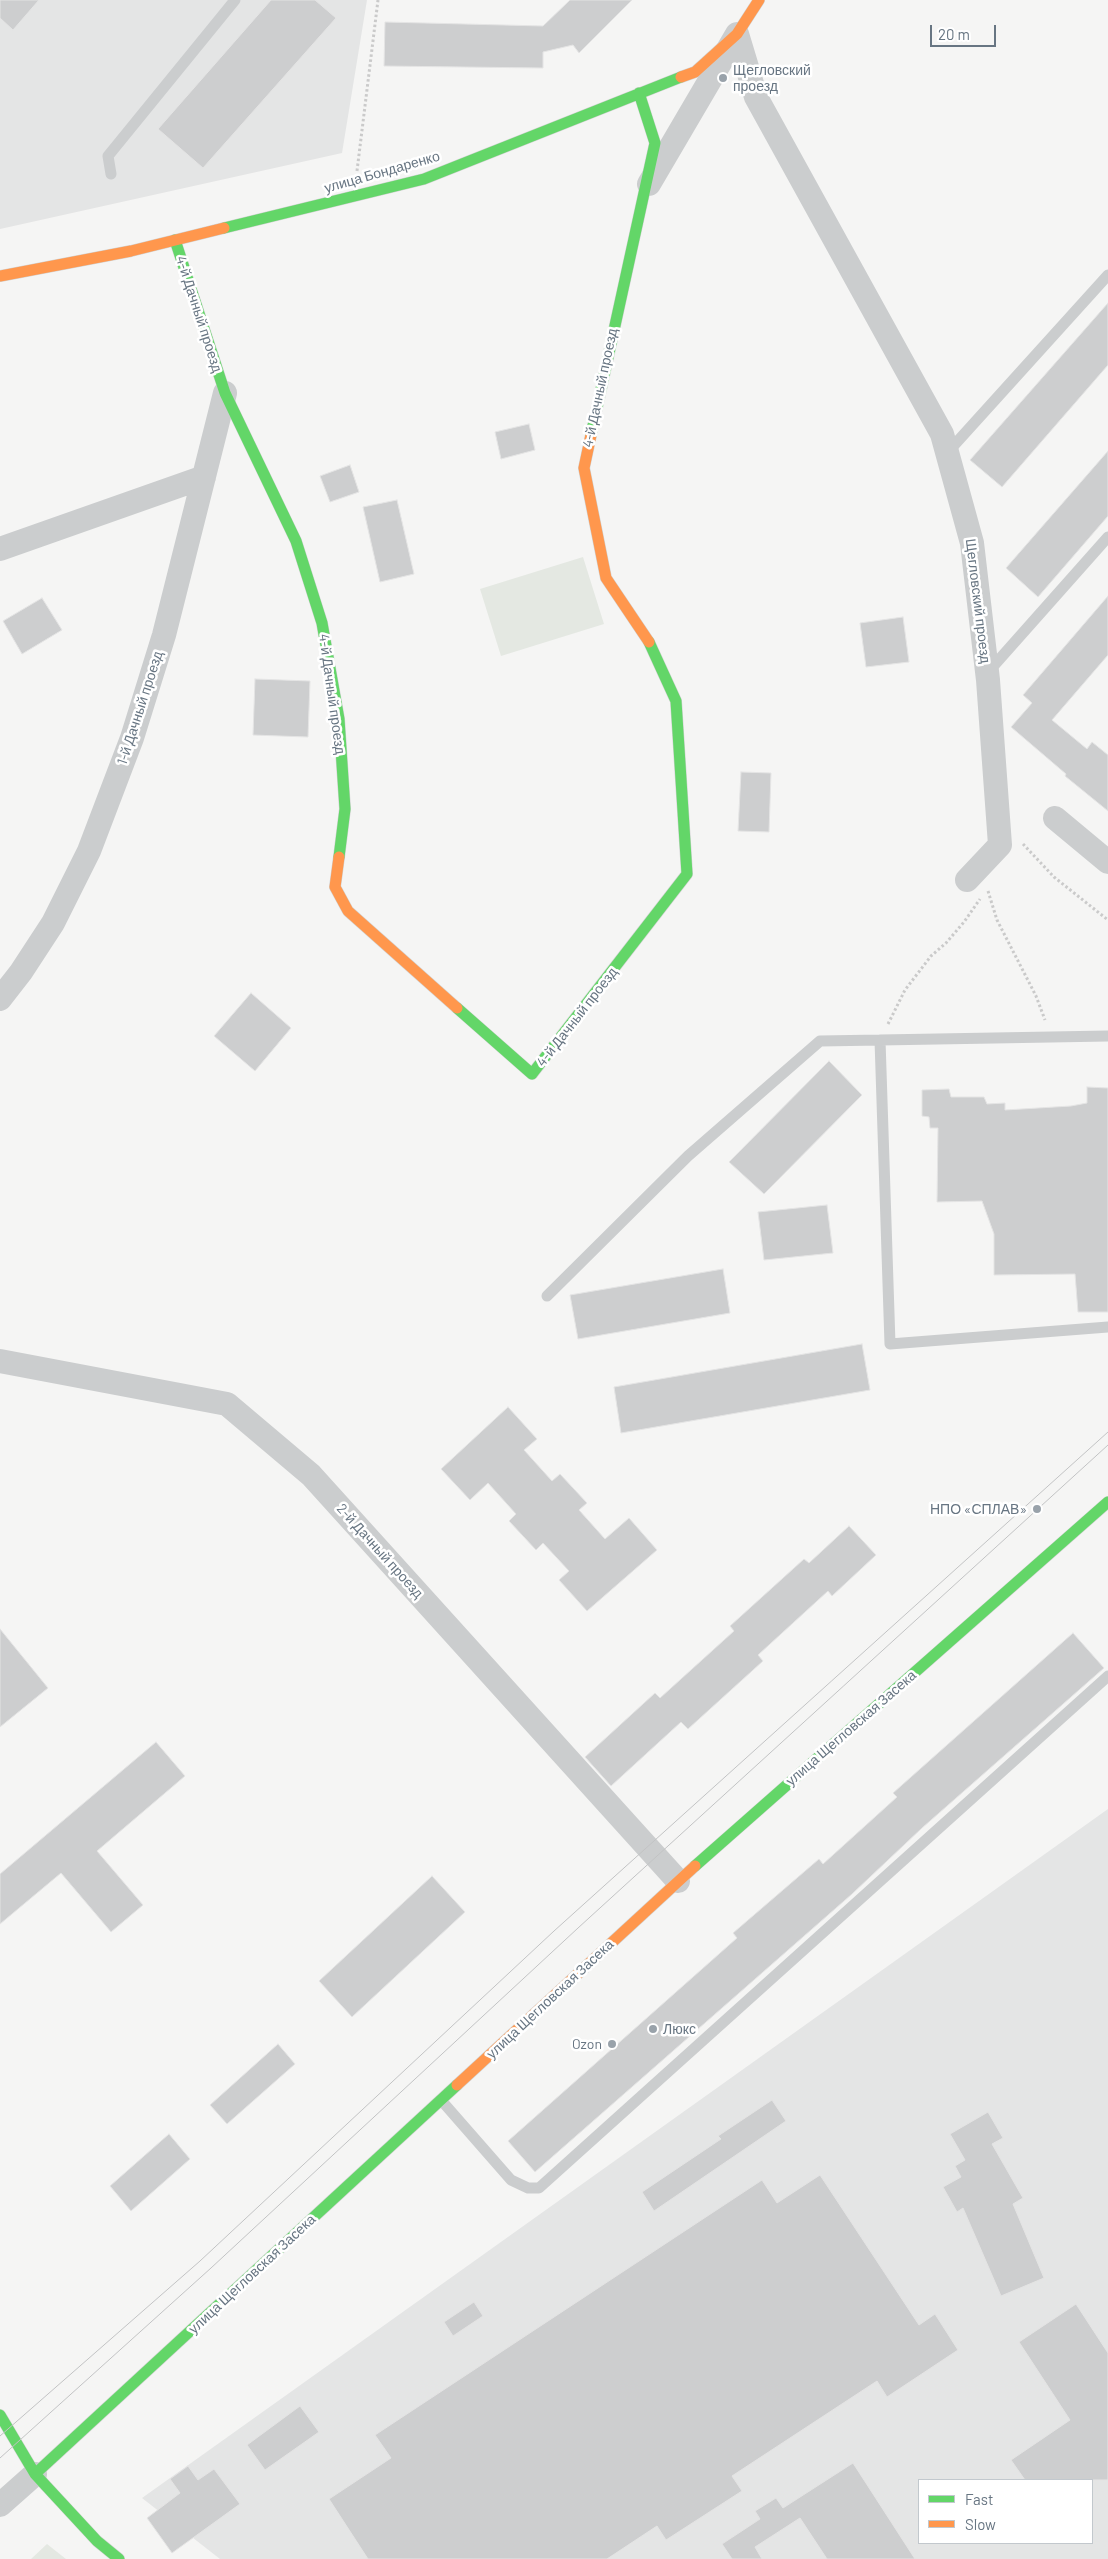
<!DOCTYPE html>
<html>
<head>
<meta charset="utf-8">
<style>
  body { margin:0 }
  #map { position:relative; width:1108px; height:2559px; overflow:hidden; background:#f5f5f4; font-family:Barlow,sans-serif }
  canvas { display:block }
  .legend { position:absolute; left:918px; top:2479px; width:175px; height:65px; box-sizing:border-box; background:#fff; border:1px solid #c2c8cd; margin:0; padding:6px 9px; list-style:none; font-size:15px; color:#677582 }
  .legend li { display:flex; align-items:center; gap:10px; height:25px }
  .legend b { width:25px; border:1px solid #c2c8cd }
  .scale { position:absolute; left:930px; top:25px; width:66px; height:22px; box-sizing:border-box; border:2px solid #677582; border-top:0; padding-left:6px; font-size:15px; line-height:18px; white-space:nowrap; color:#677582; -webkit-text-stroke:4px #fff; paint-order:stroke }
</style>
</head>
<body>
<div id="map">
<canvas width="1108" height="2559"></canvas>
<ul class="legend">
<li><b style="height:6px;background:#63d668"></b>Fast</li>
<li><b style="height:6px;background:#ff974d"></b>Slow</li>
</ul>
<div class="scale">20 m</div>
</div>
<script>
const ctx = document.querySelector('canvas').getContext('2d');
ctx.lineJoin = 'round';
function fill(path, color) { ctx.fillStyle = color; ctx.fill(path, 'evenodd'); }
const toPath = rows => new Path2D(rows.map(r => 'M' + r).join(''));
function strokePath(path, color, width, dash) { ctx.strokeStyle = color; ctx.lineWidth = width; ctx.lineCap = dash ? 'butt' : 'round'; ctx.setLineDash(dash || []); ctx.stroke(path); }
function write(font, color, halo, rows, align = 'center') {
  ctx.font = font + ' Barlow,sans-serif'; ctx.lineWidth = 5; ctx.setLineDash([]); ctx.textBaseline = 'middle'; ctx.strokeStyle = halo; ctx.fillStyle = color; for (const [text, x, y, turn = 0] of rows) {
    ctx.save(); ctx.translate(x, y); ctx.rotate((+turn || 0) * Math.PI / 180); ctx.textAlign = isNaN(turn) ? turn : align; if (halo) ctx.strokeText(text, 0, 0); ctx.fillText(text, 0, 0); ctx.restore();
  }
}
const built = toPath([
  [0,0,367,0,342,153,0,229],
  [1108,1809,1108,2559,220,2559,142,2498],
  [919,2480,1092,2480,1092,2543,919,2543]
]);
const green = toPath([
  [583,557,604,624,501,656,480,589],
  [47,2544,66,2559,31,2559]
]);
const building = toPath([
  [0,0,39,0,13,30,0,18,0,0],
  [271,0,315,0,336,18,203,168,158,129,271,0],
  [570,0,632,0,579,53,573,45,543,52,543,68,384,66,385,22,543,26,570,0],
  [1108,303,1108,365,1002,487,970,460,1108,303],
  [529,424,535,450,501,459,495,432,529,424],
  [1108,451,1108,516,1038,597,1006,568,1108,451],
  [350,465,359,492,330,502,320,476,350,465],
  [397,500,414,574,380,582,363,507,397,500],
  [1108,596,1108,655,1052,720,1087,749,1092,742,1108,755,1108,811,1065,776,1066,774,1011,727,1032,703,1023,695,1108,596],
  [42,598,62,630,22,654,3,621,42,598],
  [903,617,909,662,866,667,860,623,903,617],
  [255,679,310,681,308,737,253,735,255,679],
  [741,772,771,773,769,832,738,831,741,772],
  [251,993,291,1028,255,1071,214,1036,251,993],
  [829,1061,862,1095,764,1194,729,1162,829,1061],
  [1087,1087,1108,1088,1108,1312,1078,1312,1075,1274,994,1275,994,1234,982,1201,937,1202,938,1128,930,1128,929,1117,922,1116,922,1090,949,1089,951,1097,984,1097,987,1104,1005,1103,1005,1110,1071,1106,1087,1103,1087,1087],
  [827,1205,833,1253,764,1260,758,1212,827,1205],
  [723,1269,730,1313,578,1339,570,1295,723,1269],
  [862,1344,870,1390,621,1433,614,1387,862,1344],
  [508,1407,537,1439,524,1450,552,1481,560,1474,587,1503,579,1510,605,1539,629,1518,657,1550,587,1611,559,1580,569,1571,543,1543,536,1550,509,1521,516,1514,488,1483,470,1500,441,1469,508,1407],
  [849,1526,876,1555,832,1596,828,1591,758,1655,763,1661,688,1729,681,1722,611,1786,585,1757,655,1693,660,1698,734,1631,730,1626,804,1559,809,1563,849,1526],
  [0,1629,48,1688,0,1727,0,1629],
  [1073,1633,1104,1668,922,1828,852,1894,535,2172,508,2141,737,1938,733,1933,819,1859,823,1864,897,1797,893,1793,1073,1633],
  [156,1742,185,1776,97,1851,143,1905,111,1932,61,1873,0,1924,0,1874,156,1742],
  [432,1876,465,1912,352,2017,319,1981,432,1876],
  [278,2044,295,2064,227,2124,210,2105,278,2044],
  [772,2100,786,2121,654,2211,642,2192,721,2139,718,2136,772,2100],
  [988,2112,1003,2138,992,2144,1023,2198,1013,2204,1044,2278,1001,2296,963,2208,957,2212,943,2187,961,2177,955,2166,965,2160,950,2134,988,2112],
  [169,2134,190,2159,131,2211,110,2186,169,2134],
  [820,2175,919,2325,935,2314,958,2350,887,2397,877,2381,732,2476,742,2491,666,2540,657,2526,607,2559,368,2559,329,2499,391,2458,375,2435,762,2180,777,2203,820,2175],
  [474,2302,483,2316,453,2336,444,2322,474,2302],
  [1076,2304,1108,2353,1108,2480,1025,2480,1011,2460,1070,2420,1019,2342,1076,2304],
  [300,2406,319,2432,265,2470,247,2445,300,2406],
  [853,2463,915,2559,827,2559,800,2518,755,2547,762,2559,732,2559,722,2544,760,2519,755,2511,776,2498,783,2508,853,2463],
  [188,2466,198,2480,214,2469,240,2504,172,2553,147,2518,180,2493,170,2479,188,2466]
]);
const path = toPath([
  [357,171,378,0],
  [1023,844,1054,877,1108,920],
  [988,891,997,920,1036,996,1045,1020],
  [888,1024,905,990,931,956,946,943,964,922,980,899]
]);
const lane = toPath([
  [111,174,108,156,235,0],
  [947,453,1108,275],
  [989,671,1108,537],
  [1108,1036,880,1040,890,1344,1108,1327],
  [547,1296,688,1156,820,1041,880,1040],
  [441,2100,511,2180,528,2188,539,2188,1108,1676]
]);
const street = toPath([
  [649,184,737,34,756,97,942,434,972,543,988,680,1000,845,967,880],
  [0,549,204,477],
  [1055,818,1108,862],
  [0,999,21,972,53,923,89,851,132,738,164,635,225,393],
  [0,1361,227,1404,311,1475,678,1881],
  [0,2505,35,2474]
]);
const fast = toPath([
  [224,228,424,179,681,77],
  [175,240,225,393,296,541,322,623,339,719,345,809,339,857],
  [591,435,655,143,639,93],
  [457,1008,532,1074,687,874,676,701,649,642],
  [695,1866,1108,1502],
  [0,2415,35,2474,97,2541,119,2559],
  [35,2474,457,2085]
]);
const slow = toPath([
  [681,77,695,72,737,34,759,0],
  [0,276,131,251,224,228],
  [591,435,584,468,606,578,649,642],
  [339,857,335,887,348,911,457,1008],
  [457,2085,695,1866]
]);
const tram = toPath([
  [0,2436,200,2261,554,1931,1108,1432],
  [0,2458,211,2268,578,1928,1108,1445]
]);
const markers = [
  [723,78,5,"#99a2aa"],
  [1037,1509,5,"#99a2aa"],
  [653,2029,5,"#99a2aa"],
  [612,2044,5,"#99a2aa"]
];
const poiNames = [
  ["Щегловский",733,70],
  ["проезд",733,86],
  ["НПО «СПЛАВ»",1027,1509,"right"],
  ["Люкс",663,2029],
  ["Ozon",602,2044,"right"]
];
const streetNames = [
  ["улица Бондаренко",382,172,-16],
  ["4-й Дачный проезд",199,314,72],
  ["4-й Дачный проезд",600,388,-78],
  ["Щегловский проезд",978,601,83],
  ["4-й Дачный проезд",332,694,82],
  ["1-й Дачный проезд",140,708,-72],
  ["4-й Дачный проезд",577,1017,-52],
  ["2-й Дачный проезд",380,1551,48],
  ["улица Щегловская Засека",851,1728,-41],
  ["улица Щегловская Засека",550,1999,-43],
  ["улица Щегловская Засека",252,2274,-43]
];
fill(built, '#e4e5e5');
fill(green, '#e4e8e2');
fill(building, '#cdcecf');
strokePath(building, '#e4e4e4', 1);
strokePath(fast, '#d1d2d2', 12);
strokePath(slow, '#d1d2d2', 12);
strokePath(path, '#cacaca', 3, [2.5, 2.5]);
strokePath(lane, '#cbcdce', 11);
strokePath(street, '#cbcdce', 24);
strokePath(fast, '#63d668', 11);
strokePath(slow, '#ff974d', 11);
strokePath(tram, '#c2c3c4', 1);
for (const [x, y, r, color] of markers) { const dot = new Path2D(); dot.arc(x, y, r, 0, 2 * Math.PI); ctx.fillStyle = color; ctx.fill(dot); strokePath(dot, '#fff', 2); }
write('14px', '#677582', '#fff', poiNames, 'left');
write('14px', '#677582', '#fff', streetNames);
</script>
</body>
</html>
